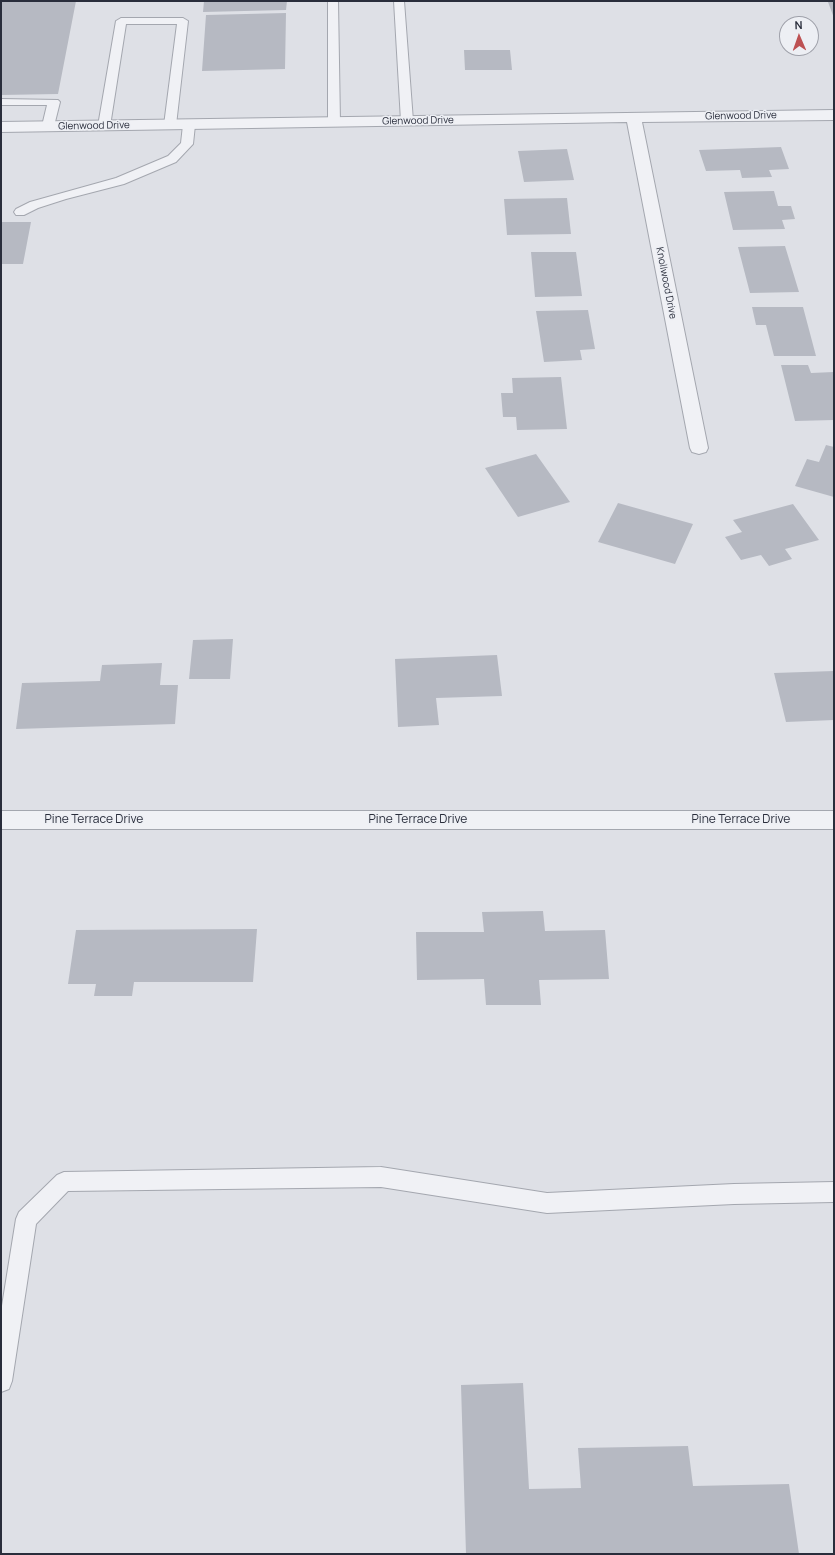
<!DOCTYPE html>
<html>
<head>
<meta charset="utf-8">
<style>
  body { margin:0 }
  #map { position:relative; width:835px; height:1555px; overflow:hidden; background:#dee0e6; font-family:Manrope,sans-serif }
  canvas { display:block }
  .frame { position:absolute; inset:0; border:2px solid #292d3b; pointer-events:none }
  .north { position:absolute; left:779px; top:16px; width:40px; height:40px; box-sizing:border-box; background:#edeff4; border:1px solid #9fa1aa; border-radius:50%; rotate:358deg; font-size:11px; font-weight:700; line-height:16px; text-align:center; color:#292d3b }
  .north::after { content:''; display:block; margin:auto; width:14px; height:18px; background:#bd5153; clip-path:polygon(50% 0,100% 100%,50% 72%,0 100%) }
</style>
</head>
<body>
<div id="map">
<canvas width="835" height="1555"></canvas>
<div class="frame"></div>
<div class="north">N</div>
</div>
<script>
const ctx = document.querySelector('canvas').getContext('2d');
ctx.lineJoin = 'round';
function fill(path, color) { ctx.fillStyle = color; ctx.fill(path, 'evenodd'); }
const toPath = rows => new Path2D(rows.map(r => 'M' + r).join(''));
function strokePath(path, color, width, dash) { ctx.strokeStyle = color; ctx.lineWidth = width; ctx.lineCap = dash ? 'butt' : 'round'; ctx.setLineDash(dash || []); ctx.stroke(path); }
function write(font, color, halo, rows, align = 'center') {
  ctx.font = font + ' Manrope,sans-serif'; ctx.lineWidth = 3; ctx.setLineDash([]); ctx.textBaseline = 'middle'; ctx.strokeStyle = halo; ctx.fillStyle = color; for (const [text, x, y, turn = 0] of rows) {
    ctx.save(); ctx.translate(x, y); ctx.rotate((+turn || 0) * Math.PI / 180); ctx.textAlign = isNaN(turn) ? turn : align; if (halo) ctx.strokeText(text, 0, 0); ctx.fillText(text, 0, 0); ctx.restore();
  }
}
const building = toPath([
  [76,1,58,94,1,95,1,2],
  [204,1,287,1,286,10,203,12],
  [828,2,834,2,834,18],
  [286,13,285,69,202,71,206,15],
  [464,50,510,50,512,70,465,70],
  [781,147,789,169,769,170,772,177,742,178,740,170,706,171,699,150],
  [567,149,574,180,524,182,518,151],
  [774,191,778,206,791,206,795,219,782,220,785,229,733,230,724,192],
  [567,198,571,234,507,235,504,199],
  [1,222,31,222,23,264,1,264],
  [785,246,799,292,750,293,738,247],
  [531,252,576,252,582,296,535,297],
  [752,307,803,307,816,356,774,356,766,325,756,325],
  [588,310,595,349,580,350,582,360,544,362,536,311],
  [781,365,808,365,811,373,834,372,834,420,795,421],
  [561,377,567,429,517,430,516,417,503,417,501,393,513,393,512,378],
  [826,445,834,447,834,497,795,486,807,459,819,462],
  [536,454,570,502,518,517,485,468],
  [618,503,693,524,675,564,598,542],
  [793,504,819,540,785,549,792,559,769,566,761,555,741,560,725,537,742,532,733,520],
  [233,639,230,679,189,679,193,640],
  [497,655,502,696,436,698,439,725,398,727,395,659],
  [162,663,160,685,178,685,175,724,16,729,22,683,100,681,102,665],
  [834,671,834,720,786,722,774,673],
  [543,911,545,931,605,930,609,979,539,980,541,1005,486,1005,484,979,417,980,416,932,484,932,482,912],
  [257,929,253,982,134,982,132,996,94,996,96,984,68,984,76,930],
  [523,1383,529,1489,581,1488,578,1448,688,1446,693,1486,789,1484,799,1554,466,1554,461,1385]
]);
const lane = toPath([
  [328,1,338,1,340,123,338,125,334,126,330,125,328,123,328,1],
  [394,1,404,1,413,121,411,123,407,124,403,123,401,121,394,1],
  [121,18,183,18,188,21,176,125,174,127,166,127,164,125,177,24,126,24,110,126,108,128,104,130,100,128,98,126,116,21,121,18],
  [1,99,58,100,60,102,54,126,52,128,48,130,44,128,42,126,47,105,1,105,1,99],
  [189,121,193,123,195,125,193,144,176,162,124,184,66,199,38,208,24,215,16,215,14,212,16,209,30,202,116,178,168,156,181,143,183,125,185,123,189,121],
  [381,1167,547,1193,734,1184,834,1182,834,1202,734,1204,547,1213,381,1187,68,1191,36,1224,12,1381,9,1389,1,1392,1,1312,16,1219,19,1212,57,1175,64,1172,381,1167]
]);
const street = toPath([
  [834,110,834,120,642,122,708,448,706,452,699,454,692,452,690,448,627,122,1,132,1,122,834,110],
  [1,811,834,811,834,829,1,829,1,811]
]);
const farStreetnames = [
  ["Glenwood Drive",741,116,-1],
  ["Glenwood Drive",418,121,-1],
  ["Glenwood Drive",94,126,-1],
  ["Knollwood Drive",666,283,79]
];
const streetNames = [
  ["Pine Terrace Drive",94,820],
  ["Pine Terrace Drive",418,820],
  ["Pine Terrace Drive",741,820]
];
fill(building, '#b6b9c2');
strokePath(lane, '#a4a7af', 2);
strokePath(street, '#a4a7af', 2);
fill(lane, '#f0f1f5');
fill(street, '#f0f1f5');
write('10px', '#292d3b', '#edeff4', farStreetnames);
write('12px', '#292d3b', '#edeff4', streetNames);
</script>
</body>
</html>
